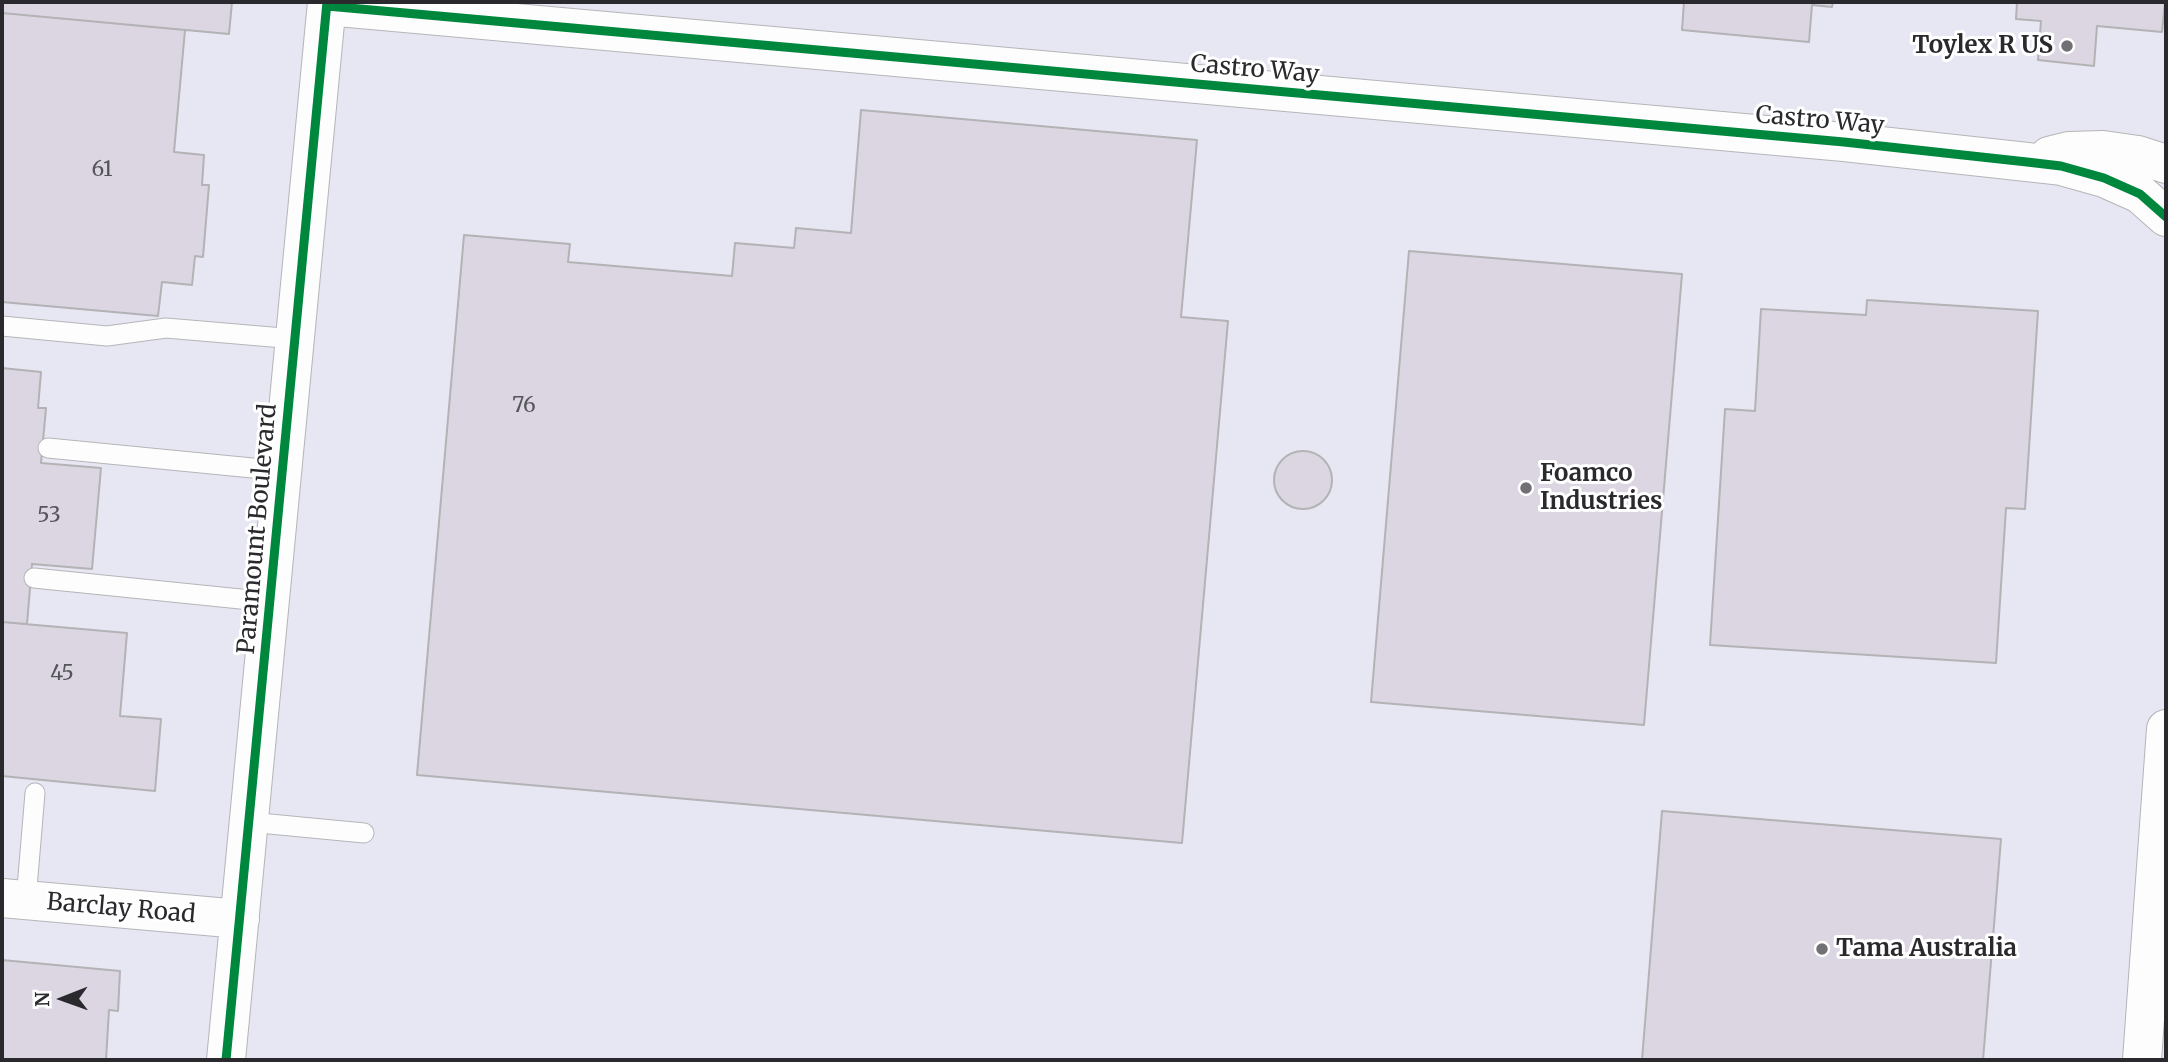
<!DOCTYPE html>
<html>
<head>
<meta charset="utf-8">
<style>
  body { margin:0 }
  #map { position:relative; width:2168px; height:1062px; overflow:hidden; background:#f4f4f9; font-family:Merriweather,serif }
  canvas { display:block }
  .frame { position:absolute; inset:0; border:4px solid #2a2a2e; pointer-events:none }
  .north { position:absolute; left:28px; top:964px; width:70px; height:70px; -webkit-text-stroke:5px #fff; paint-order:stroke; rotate:269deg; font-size:19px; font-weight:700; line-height:28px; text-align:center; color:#2a2a2e }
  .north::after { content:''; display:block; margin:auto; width:24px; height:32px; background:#2a2a2e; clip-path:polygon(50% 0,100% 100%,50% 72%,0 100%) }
</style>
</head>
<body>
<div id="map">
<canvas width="2168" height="1062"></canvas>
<div class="frame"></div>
<div class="north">N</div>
</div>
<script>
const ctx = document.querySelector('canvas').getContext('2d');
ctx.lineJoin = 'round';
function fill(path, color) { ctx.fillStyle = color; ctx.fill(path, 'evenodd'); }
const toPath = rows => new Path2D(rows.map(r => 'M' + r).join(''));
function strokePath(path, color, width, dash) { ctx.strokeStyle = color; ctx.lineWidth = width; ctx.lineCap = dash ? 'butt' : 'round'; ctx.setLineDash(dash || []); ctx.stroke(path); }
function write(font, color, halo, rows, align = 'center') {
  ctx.font = font + ' Merriweather,serif'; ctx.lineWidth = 6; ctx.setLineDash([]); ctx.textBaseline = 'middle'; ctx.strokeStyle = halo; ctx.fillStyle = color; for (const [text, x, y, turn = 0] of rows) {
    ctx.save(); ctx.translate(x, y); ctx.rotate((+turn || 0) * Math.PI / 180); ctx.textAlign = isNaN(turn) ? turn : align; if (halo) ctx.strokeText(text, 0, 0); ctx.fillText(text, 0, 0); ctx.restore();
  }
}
const built = toPath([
  [2,2,2166,2,2166,1060,2,1060]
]);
const building = toPath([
  [2,2,232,2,229,34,2,13,2,2],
  [1684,2,1833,2,1832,7,1812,5,1809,42,1682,30,1684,2],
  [2017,2,2165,2,2162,32,2097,26,2094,66,2038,60,2041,21,2016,19,2017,2],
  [2,13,185,30,174,152,204,155,202,185,209,185,203,257,195,256,192,285,162,282,158,316,2,302,2,13],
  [861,110,1197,140,1181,317,1228,321,1182,843,417,775,464,235,570,244,568,262,732,276,735,243,794,248,796,228,851,233,861,110],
  [1409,251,1682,274,1644,725,1371,702,1409,251],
  [1867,300,2038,311,2025,509,2006,508,1996,663,1710,645,1725,409,1755,411,1761,309,1866,315,1867,300],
  [2,368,41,372,38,408,46,408,41,463,101,468,92,569,32,564,27,624,2,622,2,368],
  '1274 480a29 29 0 1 1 58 0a29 29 0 1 1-58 0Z',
  [2,622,127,633,120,716,161,719,155,791,2,776,2,622],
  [1662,811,2001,839,1983,1060,1642,1060,1662,811],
  [2,960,120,971,118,1011,109,1010,106,1060,2,1060,2,960]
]);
const service = toPath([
  [2,326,107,336,166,328,295,339],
  [48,448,283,471],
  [34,578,270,602],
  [249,822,364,833],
  [26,900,35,793]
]);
const minor = toPath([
  [327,6,1844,142,2027,162,2061,166,2104,178,2140,194,2166,217],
  [2049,156,2069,151,2103,150,2138,155,2166,164],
  [2,898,240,919],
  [226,1060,327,2],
  [2142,1060,2166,729]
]);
const cycleway = toPath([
  [327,6,1844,142,2027,162,2061,166,2104,178,2140,194,2166,217],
  [226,1060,327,2]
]);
const markers = [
  [2067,46,7,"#717175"],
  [1526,488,7,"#717175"],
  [1822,949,7,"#717175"]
];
const numberNames = [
  ["61",102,170],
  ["76",524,406],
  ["53",49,516],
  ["45",62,674]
];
const poiNames = [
  ["Toylex R US",2053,46,"right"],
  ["Foamco",1540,474],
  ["Industries",1540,502],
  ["Tama Australia",1836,949]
];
const streetNames = [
  ["Castro Way",1255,70,5],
  ["Castro Way",1820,121,5],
  ["Paramount Boulevard",258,529,-85],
  ["Barclay Road",121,909,5]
];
fill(built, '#e7e7f3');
fill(building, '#dcd6e2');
strokePath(building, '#b3b2b5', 2);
strokePath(service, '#b5b5b9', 21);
strokePath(minor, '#b5b5b9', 40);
strokePath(service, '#fdfdfe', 19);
strokePath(minor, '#fdfdfe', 38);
strokePath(cycleway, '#00873e', 9);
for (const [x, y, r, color] of markers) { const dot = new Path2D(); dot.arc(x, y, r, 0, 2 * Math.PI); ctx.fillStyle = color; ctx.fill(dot); strokePath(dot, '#fff', 2.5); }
write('21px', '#56555b', null, numberNames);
write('bold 24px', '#2a2a2e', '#fff', poiNames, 'left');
write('24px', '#2a2a2e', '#fff', streetNames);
</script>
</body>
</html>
